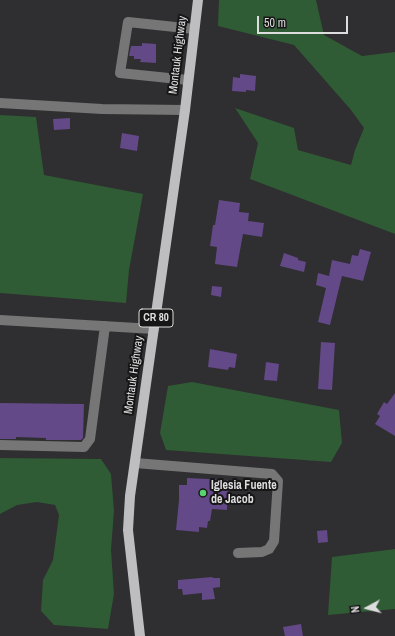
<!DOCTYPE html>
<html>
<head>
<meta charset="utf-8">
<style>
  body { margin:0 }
  #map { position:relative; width:395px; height:636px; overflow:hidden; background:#2f2e30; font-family:"Archivo Narrow",sans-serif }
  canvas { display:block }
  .north { position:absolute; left:347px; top:588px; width:40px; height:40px; -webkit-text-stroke:3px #171617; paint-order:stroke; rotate:263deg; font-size:11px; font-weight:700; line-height:16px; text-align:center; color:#ddddde }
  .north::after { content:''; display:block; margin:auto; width:14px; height:18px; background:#ddddde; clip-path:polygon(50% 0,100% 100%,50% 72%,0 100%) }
  .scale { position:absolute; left:257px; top:16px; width:91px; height:18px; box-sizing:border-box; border:2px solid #ddddde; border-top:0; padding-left:5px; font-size:12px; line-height:14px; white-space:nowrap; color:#ddddde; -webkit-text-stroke:3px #171617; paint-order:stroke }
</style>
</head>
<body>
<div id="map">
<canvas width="395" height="636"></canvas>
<div class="north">N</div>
<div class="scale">50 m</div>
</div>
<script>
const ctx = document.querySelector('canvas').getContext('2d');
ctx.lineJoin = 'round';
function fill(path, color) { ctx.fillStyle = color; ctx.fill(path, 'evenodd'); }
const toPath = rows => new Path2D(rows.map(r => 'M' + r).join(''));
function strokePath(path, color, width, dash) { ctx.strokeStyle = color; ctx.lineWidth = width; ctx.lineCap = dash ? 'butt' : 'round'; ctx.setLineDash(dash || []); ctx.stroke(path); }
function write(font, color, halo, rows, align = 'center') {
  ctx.font = font + ' "Archivo Narrow",sans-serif'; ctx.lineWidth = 4; ctx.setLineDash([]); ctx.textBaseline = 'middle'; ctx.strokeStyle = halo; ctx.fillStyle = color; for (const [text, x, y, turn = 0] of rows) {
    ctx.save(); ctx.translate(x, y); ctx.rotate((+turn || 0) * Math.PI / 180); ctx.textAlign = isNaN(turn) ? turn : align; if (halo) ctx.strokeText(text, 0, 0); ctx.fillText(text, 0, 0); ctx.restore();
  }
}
const green = toPath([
  [219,0,316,0,324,35,362,56,395,52,395,234,250,179,258,143,235,108,294,128,298,150,351,165,355,150,364,128,351,110,294,45,218,26],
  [0,115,36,117,44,175,143,194,129,270,126,303,0,293],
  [192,382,339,410,342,443,331,462,166,450,160,433,168,386],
  [0,458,101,459,111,474,114,511,111,550,114,594,108,629,54,625,41,611,43,580,53,560,59,515,55,505,37,502,17,505,0,514],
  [395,549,395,609,328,615,332,557]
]);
const building = toPath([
  [142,43,156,44,156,63,140,62,141,59,134,59,134,56,129,56,131,46,142,46],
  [240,74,256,76,255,91,246,90,246,92,232,91,233,77,240,78],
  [70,118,70,129,54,130,53,119],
  [122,133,139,136,137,151,120,148],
  [219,200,240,203,239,212,249,213,248,221,264,223,262,237,243,234,237,267,215,264,217,247,210,246,213,225,215,225],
  [360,249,371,252,363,281,342,276,330,325,318,322,326,288,316,285,318,273,329,276,332,260,350,264,352,255,358,256],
  [284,253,298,258,298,260,306,262,304,272,280,266],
  [212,286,222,287,221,297,211,295],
  [321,342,335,343,332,390,318,389],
  [210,349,237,354,235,368,229,367,228,370,208,367],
  [266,362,279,364,277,381,264,380],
  [395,393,395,436,375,424,380,416,377,414,384,402,387,404],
  [0,403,84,404,83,438,81,440,46,440,46,438,16,437,16,439,0,439],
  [187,478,228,480,227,510,212,509,210,521,208,521,207,528,199,527,199,532,176,530,179,500,179,485,187,485],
  [327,530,328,542,318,543,317,531],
  [212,577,213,578,220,578,220,587,213,588,215,599,202,600,202,593,183,595,182,589,178,589,178,580],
  [301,624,303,636,285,636,283,627]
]);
const minor = toPath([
  [188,80,120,73,128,22,194,29],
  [0,103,102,109,185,110],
  [0,320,154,329],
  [0,445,84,447,90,439,105,326],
  [135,463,272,474,278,481,274,541,269,549,262,552,238,553]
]);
const major = toPath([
  [140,636,128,530,130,496,185,110,198,0]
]);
const markers = [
  [203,493,4,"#59d56f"]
];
const shields = [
  [156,318,34]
];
const shieldNames = [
  ["CR 80",156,318]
];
const streetNames = [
  ["Montauk Highway",178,55,-83],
  ["Montauk Highway",134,375,-82]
];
const poiNames = [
  ["Iglesia Fuente",211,486],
  ["de Jacob",211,500]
];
fill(green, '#2f5b35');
fill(building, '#634987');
strokePath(minor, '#767677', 10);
strokePath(major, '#bebdbf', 10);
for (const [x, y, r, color] of markers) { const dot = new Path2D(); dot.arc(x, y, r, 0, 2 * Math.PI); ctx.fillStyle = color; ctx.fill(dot); strokePath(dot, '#171617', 1.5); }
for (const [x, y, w] of shields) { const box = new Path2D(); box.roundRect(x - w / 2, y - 9, w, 18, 3); ctx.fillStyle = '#171617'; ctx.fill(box); strokePath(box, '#ddddde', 1); }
write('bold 11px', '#ddddde', null, shieldNames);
write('12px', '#ddddde', '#171617', streetNames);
write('bold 12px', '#ddddde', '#171617', poiNames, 'left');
</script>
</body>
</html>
